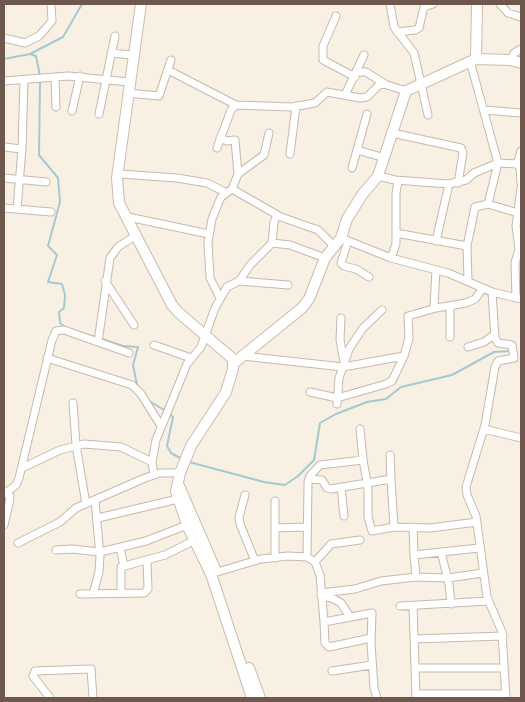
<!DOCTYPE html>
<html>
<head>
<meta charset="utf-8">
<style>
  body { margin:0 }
  #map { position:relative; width:525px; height:702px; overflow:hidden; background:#f9f0e4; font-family:Ubuntu,sans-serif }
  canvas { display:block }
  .frame { position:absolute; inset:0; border:5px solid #6e584d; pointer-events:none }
</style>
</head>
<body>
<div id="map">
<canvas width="525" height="702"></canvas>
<div class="frame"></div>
</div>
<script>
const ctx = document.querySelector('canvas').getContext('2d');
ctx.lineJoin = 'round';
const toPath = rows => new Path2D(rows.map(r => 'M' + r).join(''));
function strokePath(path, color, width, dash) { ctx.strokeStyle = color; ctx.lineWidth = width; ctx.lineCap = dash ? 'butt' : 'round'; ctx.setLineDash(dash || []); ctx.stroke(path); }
const stream = toPath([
  [30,54,36,56,40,76],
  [4,59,30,54,63,37,82,4],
  [40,81,39,155,58,178,60,202,48,246,57,255,48,282,62,284,65,295,64,308,59,312,60,323,65,327],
  [79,332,96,337],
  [102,339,123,346,138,347,133,365,137,385],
  [149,401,166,411],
  [170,414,173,417,167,446,171,453,182,459],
  [189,462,264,482,285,485,298,476,314,460,320,423,336,414,367,402,386,399,401,387,452,375,494,352,511,351]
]);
const street = toPath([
  [390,4,394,27,414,53,428,115],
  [500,4,508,13,521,17],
  [336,16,323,46,323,60,355,77],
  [397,32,415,30,419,28,424,7,433,4],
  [4,38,25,43,39,36,52,21,51,4],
  [111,53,132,55],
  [511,60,514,53,521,49],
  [470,61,498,163,517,164,520,168,521,183],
  [168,70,236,105],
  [358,72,366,72,385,84],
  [55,77,56,107],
  [4,81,68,76,129,82],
  [127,93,159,96,171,60],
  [345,95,364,55],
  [484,110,521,113],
  [72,111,80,76],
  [99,114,115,36],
  [269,133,264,155,238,174,232,189,281,217,318,230,335,247],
  [392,133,461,148,463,153,458,183],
  [220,138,227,141,235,140,238,174],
  [4,147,22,149,24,80],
  [217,148,231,110,236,105,292,107,315,103,327,92,360,98,367,97,379,85,384,84,406,91],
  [357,150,385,158],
  [290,154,296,106],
  [517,164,521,151],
  [352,168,367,114],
  [120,174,177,178,207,183,225,192],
  [378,176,395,180,449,184,466,180,474,173,498,163],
  [4,178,46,182],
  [488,204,498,163],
  [4,208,51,212],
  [17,209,22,149],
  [128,217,209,234],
  [396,233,467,246],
  [341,238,391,258,448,273,492,292,521,299],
  [348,241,341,263,344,266,356,269,369,277],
  [436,241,449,184],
  [272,243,290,245,325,258],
  [391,258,396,244,396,193,398,181],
  [436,270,434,306,436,308,466,303,475,299,483,288],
  [105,281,134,325],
  [239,281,288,285],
  [468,281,467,246,475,207,488,204,518,213],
  [492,292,495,338,498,343,512,345,514,358,498,361,495,367,485,425,466,487,467,495,476,516,487,597,502,632,506,698],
  [220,298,210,278,208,242,212,219,221,197,232,189],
  [516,298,515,263,519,249,516,226,521,188],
  [450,306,450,337],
  [341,318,340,340,344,362],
  [98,342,110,258,118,247,135,236],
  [154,345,191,358],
  [468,347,484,342,495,334],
  [243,356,343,367,404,356,392,381,386,384,337,398,310,392],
  [404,356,409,338,408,316,436,308],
  [47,358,132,385,141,394,161,426],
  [73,403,76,445,86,504],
  [337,404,339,378,349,349,363,328,382,310],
  [360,429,363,460],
  [484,429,521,438],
  [390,455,391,479],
  [22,468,60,450,84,444,121,447,152,462],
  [154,475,152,462,156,440,187,364,201,347,215,308,227,287,239,281,251,264,272,243,274,222,277,215],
  [309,479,322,480,327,488,331,489,391,479,394,527],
  [341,487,344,516],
  [4,494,16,485,19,478,52,340,56,331,64,330,129,353],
  [245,495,239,517,240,524,255,561],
  [275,501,275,558],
  [98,518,178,499],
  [4,525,9,504,10,496,7,492],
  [413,527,414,555,479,548],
  [275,528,307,527],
  [18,543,60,522,76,508,145,478,160,473,180,473],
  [120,548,124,566],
  [56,550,72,549,100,552,146,541,187,525],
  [441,552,449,584,451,604],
  [414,555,416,577,448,578,483,573],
  [307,557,308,482,310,476,320,465,363,460,368,488,368,517,372,531,394,527,430,528,477,522],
  [315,562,331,544,360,540],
  [217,572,261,559,288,556,307,557,315,562,320,575,324,622,372,613,371,643,374,688,377,698],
  [121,593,121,567,165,555,195,540],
  [321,593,355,589,381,581,416,577],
  [80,594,144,593,148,589,147,560],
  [93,594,99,572,100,556,95,500],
  [321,596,332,598,341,603,350,617],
  [400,606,489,601],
  [413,606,416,698],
  [324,622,325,643,329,647,371,638],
  [414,639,503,636],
  [415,668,504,668],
  [332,671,372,665],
  [416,694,506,694],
  [50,698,33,676,35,671,91,669,93,698]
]);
const secondary = toPath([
  [141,4,117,178,119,203,172,305,179,313,233,359,233,369,226,392,191,446,180,473,176,491,187,525,211,574,252,698],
  [476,59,511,60,521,63],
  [234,363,302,308,309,299,325,258,341,238,347,219,362,195,378,176,406,91,476,59,477,4],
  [179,486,215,569],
  [249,668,260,698]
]);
strokePath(stream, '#a3cad0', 2);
strokePath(street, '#c8b8ac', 9);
strokePath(secondary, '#cdbaad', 12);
strokePath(street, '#fff', 7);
strokePath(secondary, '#fff', 10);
</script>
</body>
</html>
